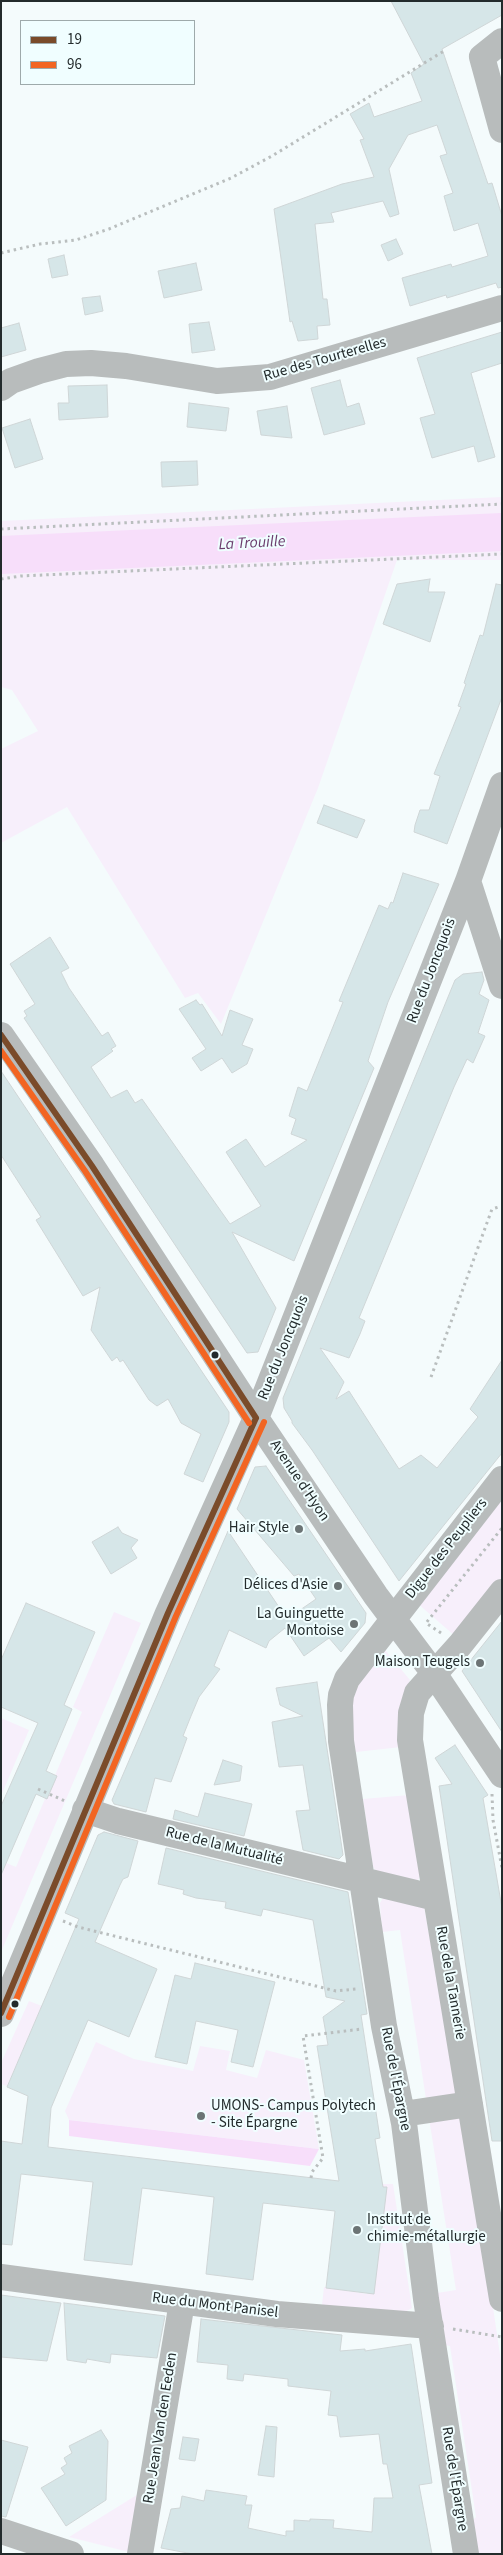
<!DOCTYPE html>
<html>
<head>
<meta charset="utf-8">
<style>
  body { margin:0 }
  #map { position:relative; width:503px; height:2555px; overflow:hidden; background:#f4fbfc; font-family:"Source Sans 3",sans-serif }
  canvas { display:block }
  .frame { position:absolute; inset:0; border:2px solid #232b2c; pointer-events:none }
  .legend { position:absolute; left:20px; top:20px; width:175px; height:65px; box-sizing:border-box; background:#f0feff; border:1px solid #9eaaab; margin:0; padding:6px 9px; list-style:none; font-size:15px; color:#232b2c }
  .legend li { display:flex; align-items:center; gap:10px; height:25px }
  .legend b { width:25px; border:1px solid #9eaaab }
</style>
</head>
<body>
<div id="map">
<canvas width="503" height="2555"></canvas>
<div class="frame"></div>
<ul class="legend">
<li><b style="height:6px;background:#7a4b2a"></b>19</li>
<li><b style="height:6px;background:#f26522"></b>96</li>
</ul>
</div>
<script>
const ctx = document.querySelector('canvas').getContext('2d');
ctx.lineJoin = 'round';
function fill(path, color) { ctx.fillStyle = color; ctx.fill(path, 'evenodd'); }
const toPath = rows => new Path2D(rows.map(r => 'M' + r).join(''));
function strokePath(path, color, width, dash) { ctx.strokeStyle = color; ctx.lineWidth = width; ctx.lineCap = dash ? 'butt' : 'round'; ctx.setLineDash(dash || []); ctx.stroke(path); }
function write(font, color, halo, rows, align = 'center') {
  ctx.font = font + ' "Source Sans 3",sans-serif'; ctx.lineWidth = 4; ctx.setLineDash([]); ctx.textBaseline = 'middle'; ctx.strokeStyle = halo; ctx.fillStyle = color; for (const [text, x, y, turn = 0] of rows) {
    ctx.save(); ctx.translate(x, y); ctx.rotate((+turn || 0) * Math.PI / 180); ctx.textAlign = isNaN(turn) ? turn : align; if (halo) ctx.strokeText(text, 0, 0); ctx.fillText(text, 0, 0); ctx.restore();
  }
}
const green = toPath([
  [502,497,502,560,397,560,318,788,221,1024,198,993,185,998,67,807,1,843,1,749,38,731,12,690,1,687,1,521],
  [502,1495,502,1578,455,1636,417,1603],
  [114,1612,141,1623,1,1952,1,1875,6,1863,16,1867,82,1712,73,1707],
  [385,1650,410,1680,403,1698,401,1747,356,1752,350,1720,352,1702,359,1683],
  [1,1718,29,1730,1,1796],
  [409,1795,420,1877,417,1881,380,1875,373,1867,363,1799],
  [383,1898,424,1907,459,2094,426,2099,400,1930,382,1932,380,1903],
  [29,2001,42,2006,7,2086,1,2084,1,2063],
  [96,2042,134,2059,193,2071,200,2046,230,2051,226,2070,257,2078,266,2050,304,2060,319,2149,69,2120,65,2111],
  [464,2112,502,2368,502,2554,477,2554,472,2521,476,2517,450,2346,445,2345,437,2293,456,2290,429,2118],
  [381,2184,393,2184,412,2308,403,2313,322,2305,324,2287,367,2294],
  [140,2493,129,2552,69,2537]
]);
const water = toPath([
  [69,2120,319,2149,310,2166,69,2136]
]);
const river = toPath([
  [1,555,502,532]
]);
const building = toPath([
  [391,1,502,1,502,15,442,49,488,184,492,183,502,216,502,287,498,288,496,283,447,298,446,295,410,306,402,278,451,264,452,267,488,256,478,223,454,231,444,196,453,193,440,156,447,154,437,125,408,135,389,169,399,214,390,217,383,201,331,213,334,222,315,224,323,299,327,299,330,325,317,326,318,339,298,341,292,321,290,322,274,209,342,184,374,177,360,140,364,139,350,114,369,103,374,117,422,101,411,73,424,64,391,1],
  [396,239,403,254,388,261,381,245,396,239],
  [64,255,68,275,52,278,48,259,64,255],
  [196,263,202,290,164,298,158,271,196,263],
  [100,296,103,311,85,315,82,298,100,296],
  [209,322,215,350,192,353,189,324,209,322],
  [19,323,26,350,1,357,1,328,19,323],
  [502,332,502,363,471,373,495,457,478,462,474,446,432,458,420,418,435,414,417,358,502,332],
  [340,380,347,407,359,403,365,424,324,435,311,388,340,380],
  [107,385,108,417,59,420,58,403,69,403,68,386,107,385],
  [189,403,229,408,226,431,187,427,189,403],
  [287,406,292,438,261,435,257,411,287,406],
  [30,419,43,459,15,468,2,428,30,419],
  [197,461,198,485,162,487,161,462,197,461],
  [430,579,428,592,445,592,430,642,383,624,397,584,430,579],
  [496,584,502,585,502,697,447,844,414,832,415,825,420,810,429,810,440,776,434,774,461,707,458,706,466,684,464,683,480,635,483,636,496,584],
  [324,805,365,820,357,838,317,823,324,805],
  [403,873,439,884,388,1002,368,1061,374,1068,369,1080,294,1261,232,1232,276,1308,258,1352,247,1353,24,1018,27,1016,24,1011,35,1004,10,964,50,937,69,968,61,972,69,988,102,1036,108,1032,116,1046,111,1049,113,1051,91,1067,111,1098,127,1090,135,1103,142,1099,230,1224,261,1206,226,1152,246,1139,265,1167,307,1140,291,1134,296,1119,289,1116,298,1087,307,1091,343,1002,339,1001,379,905,388,909,391,902,393,903,403,873],
  [482,972,484,980,479,994,489,1000,478,1033,485,1036,473,1063,467,1059,454,1087,359,1318,365,1321,360,1334,349,1358,320,1348,344,1382,336,1399,349,1391,399,1469,421,1455,437,1468,478,1417,470,1409,502,1360,502,1453,399,1581,312,1450,292,1423,292,1421,284,1408,283,1398,455,980,463,974,482,972],
  [196,1000,200,1005,202,1004,222,1036,230,1010,253,1019,242,1045,253,1049,247,1064,232,1073,222,1058,201,1071,192,1058,206,1049,179,1009,196,1000],
  [1,1071,229,1412,229,1422,203,1482,184,1474,201,1434,181,1423,168,1399,157,1406,149,1400,123,1360,120,1362,117,1357,112,1361,91,1330,100,1287,83,1296,36,1220,41,1217,1,1155,1,1071],
  [266,1466,366,1613,365,1623,341,1652,329,1638,304,1656,285,1628,269,1641,266,1648,229,1630,214,1666,220,1669,199,1697,191,1716,183,1736,187,1738,171,1782,155,1778,146,1812,114,1804,112,1800,228,1531,287,1619,316,1599,299,1574,294,1576,237,1509,255,1467,266,1466],
  [118,1527,122,1533,138,1540,131,1548,137,1558,111,1574,92,1542,118,1527],
  [26,1603,95,1632,64,1705,72,1709,46,1771,57,1776,47,1799,36,1794,1,1875,1,1806,38,1723,1,1707,1,1660,26,1603],
  [502,1621,502,1732,462,1671,502,1621],
  [317,1682,343,1855,339,1859,303,1850,296,1811,310,1810,303,1765,279,1767,272,1722,303,1716,280,1705,276,1688,317,1682],
  [455,1745,488,1795,483,1798,502,1908,502,2141,492,2141,439,1786,452,1784,435,1758,455,1745],
  [223,1760,242,1766,240,1781,214,1785,223,1760],
  [205,1793,252,1804,244,1836,173,1819,175,1810,198,1817,205,1793],
  [104,1832,138,1841,128,1877,123,1879,120,1885,95,1942,157,1969,129,2037,88,2020,51,2108,48,2147,339,2181,317,2046,328,2045,323,2017,345,2001,326,1997,313,1920,263,1909,261,1916,225,1908,226,1902,196,1898,183,1894,184,1890,158,1884,166,1848,348,1892,367,2014,361,2015,380,2138,375,2139,383,2187,387,2187,374,2294,326,2288,335,2211,263,2203,253,2280,206,2274,214,2197,142,2188,132,2265,84,2260,93,2182,21,2174,12,2245,1,2244,1,2141,22,2144,28,2096,7,2087,79,1919,65,1913,98,1835,104,1832],
  [195,1963,275,1982,253,2067,231,2062,238,2030,196,2021,187,2064,155,2057,175,1975,191,1979,195,1963],
  [1,2295,61,2303,47,2361,1,2357,1,2295],
  [64,2303,165,2316,157,2358,111,2354,110,2363,87,2359,86,2363,67,2360,64,2303],
  [201,2319,342,2335,340,2351,365,2349,365,2351,411,2344,432,2483,419,2485,432,2554,193,2554,161,2548,171,2509,180,2508,182,2496,204,2501,206,2490,247,2496,245,2505,252,2505,248,2528,286,2536,286,2531,294,2531,294,2520,310,2521,310,2519,334,2520,333,2528,372,2532,374,2498,393,2498,387,2464,383,2464,379,2434,340,2437,337,2416,328,2415,331,2391,288,2386,288,2379,244,2374,243,2381,227,2379,228,2365,197,2362,201,2319],
  [266,2426,277,2427,274,2477,258,2475,266,2426],
  [101,2430,108,2441,106,2500,66,2526,41,2488,65,2474,61,2468,67,2464,64,2458,72,2453,69,2446,101,2430],
  [183,2437,199,2439,195,2461,179,2459,183,2437],
  [1,2440,28,2447,6,2517,1,2516,1,2440]
]);
const path = toPath([
  [1,253,40,244,76,240,109,229,231,178,272,156,444,51],
  [1,529,502,504],
  [1,579,21,576,502,554],
  [431,1377,492,1209,502,1206],
  [441,1633,426,1623,502,1528],
  [38,1789,65,1801],
  [492,1794,493,1820,502,1868],
  [63,1921,78,1927,336,1991,356,1989],
  [311,2178,312,2172,323,2158,303,2036,362,2029],
  [453,2329,502,2337]
]);
const minor = toPath([
  [502,41,482,57,502,130],
  [1,388,11,381,39,371,66,364,91,363,126,366,217,381,270,377,502,308],
  [468,881,502,986],
  [1,1035,92,1166,256,1418,376,1596,433,1672,502,1775],
  [502,1592,460,1645,417,1693,411,1713,410,1740,502,2299],
  [85,1810,118,1821,436,1898],
  [1,2014,168,1613,256,1418,468,881,502,785],
  [403,2114,470,2104],
  [1,2277,277,2314,431,2326],
  [1,2531,71,2554],
  [140,2554,182,2302],
  [466,2554,426,2299,404,2123,384,2026,341,1741,340,1705,341,1695,347,1679,502,1479]
]);
const bus1 = toPath([
  [1,1035,92,1166,256,1418],
  [1,2013,168,1613,256,1418]
]);
const bus2 = toPath([
  [1,1051,85,1171,249,1423],
  [9,2017,176,1616,264,1422]
]);
const markers = [
  [215,1355,4.5,"#232b2c"],
  [299,1529,5,"#6c7475"],
  [338,1586,5,"#6c7475"],
  [354,1624,5,"#6c7475"],
  [480,1663,5,"#6c7475"],
  [15,2004,4.5,"#232b2c"],
  [201,2116,5,"#6c7475"],
  [357,2230,5,"#6c7475"]
];
const streetNames = [
  ["Rue des Tourterelles",325,360,-16],
  ["Rue du Joncquois",432,971,-69],
  ["Rue du Joncquois",284,1348,-68],
  ["Avenue d'Hyon",299,1481,56],
  ["Digue des Peupliers",447,1549,-52],
  ["Rue de la Mutualité",224,1847,14],
  ["Rue de la Tannerie",450,1983,80],
  ["Rue de l'Épargne",395,2079,79],
  ["Rue du Mont Panisel",215,2306,7],
  ["Rue Jean Van den Eeden",161,2428,-81],
  ["Rue de l'Épargne",454,2479,81]
];
const poiNames = [
  ["Hair Style",289,1529],
  ["Délices d'Asie",328,1586],
  ["La Guinguette",344,1615],
  ["Montoise",344,1632],
  ["Maison Teugels",470,1663],
  ["UMONS- Campus Polytech",211,2107,"left"],
  ["- Site Épargne",211,2124,"left"],
  ["Institut de",367,2221,"left"],
  ["chimie-métallurgie",367,2238,"left"]
];
const waterNames = [
  ["La Trouille",252,544,-3]
];
fill(green, '#f7effb');
fill(water, '#f7defa');
strokePath(river, '#f7defa', 38);
fill(building, '#d6e6e8');
strokePath(building, '#cfd6d7', 1);
strokePath(path, '#b9bebe', 3, [2.5, 4]);
strokePath(minor, '#b8bcbc', 26);
strokePath(bus1, '#7a4b2a', 6);
strokePath(bus2, '#f26522', 6);
for (const [x, y, r, color] of markers) { const dot = new Path2D(); dot.arc(x, y, r, 0, 2 * Math.PI); ctx.fillStyle = color; ctx.fill(dot); strokePath(dot, '#f0feff', 2); }
write('15px', '#232b2c', '#f0feff', streetNames);
write('15px', '#232b2c', '#f0feff', poiNames, 'right');
write('italic 16px', '#6c3d6e', '#f0feff', waterNames);
</script>
</body>
</html>
